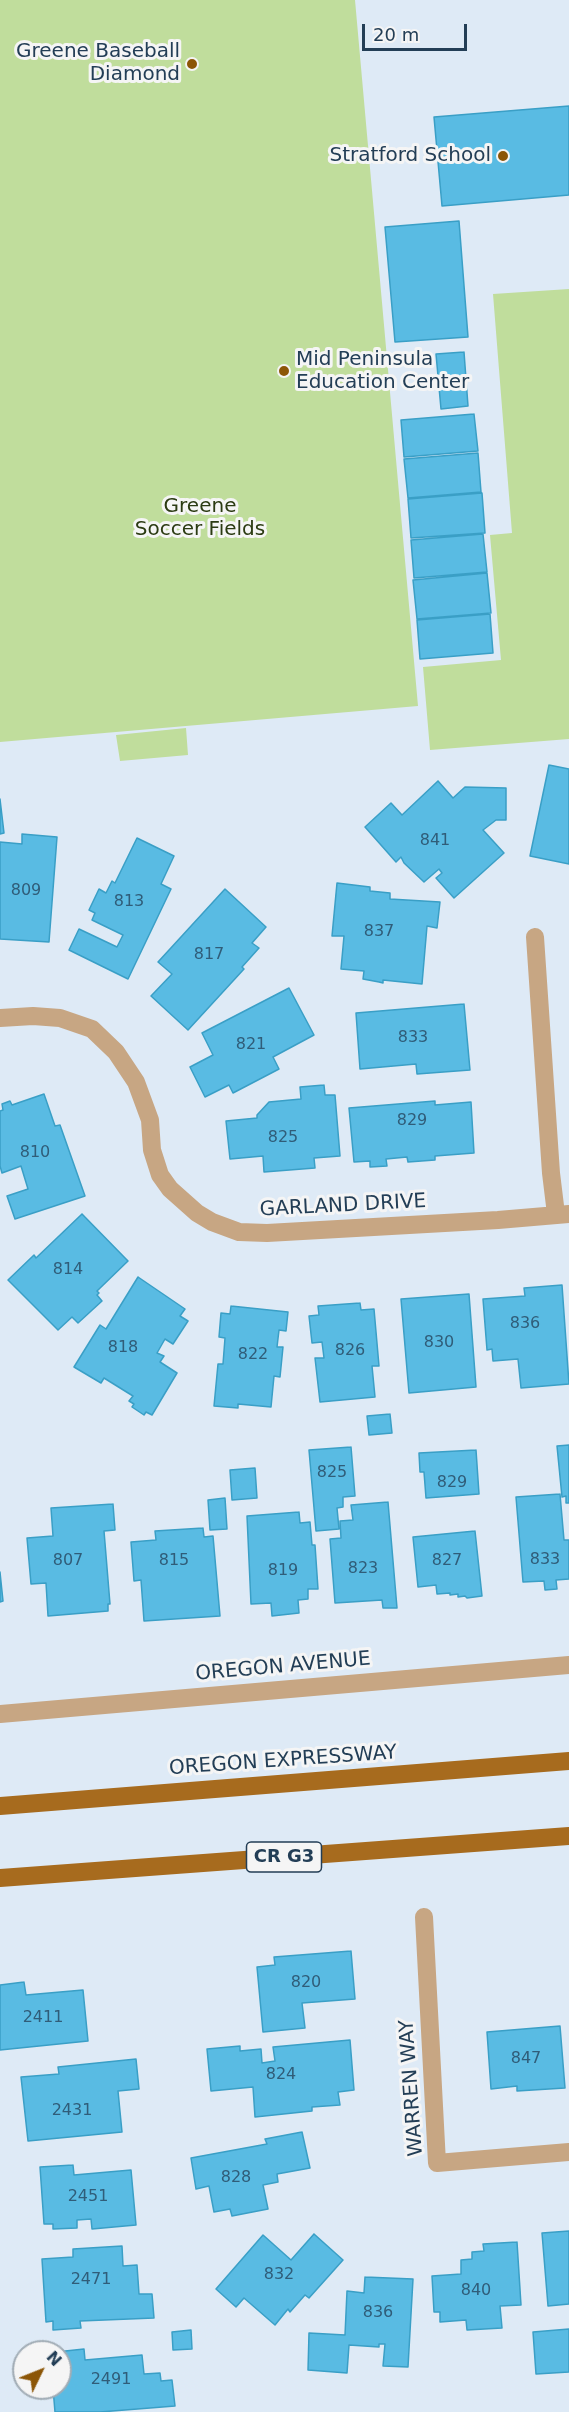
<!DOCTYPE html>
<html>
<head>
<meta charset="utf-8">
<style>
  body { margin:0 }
  #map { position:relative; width:569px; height:2412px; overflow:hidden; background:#deeaf6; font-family:"DejaVu Sans",sans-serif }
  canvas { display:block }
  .north { position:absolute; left:12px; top:2340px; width:60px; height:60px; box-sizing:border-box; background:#f5f5f5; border:2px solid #a1acb5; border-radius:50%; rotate:47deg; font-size:16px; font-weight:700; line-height:24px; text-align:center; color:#233e56 }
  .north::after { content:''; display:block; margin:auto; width:21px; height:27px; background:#8c5607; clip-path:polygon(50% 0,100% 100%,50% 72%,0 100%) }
  .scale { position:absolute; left:362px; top:24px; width:105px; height:27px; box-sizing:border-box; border:3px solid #233e56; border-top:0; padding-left:8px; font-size:18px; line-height:21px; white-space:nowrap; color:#233e56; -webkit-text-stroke:4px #f5f5f5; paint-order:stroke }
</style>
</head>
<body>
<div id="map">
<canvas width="569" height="2412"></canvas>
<div class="north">N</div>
<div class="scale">20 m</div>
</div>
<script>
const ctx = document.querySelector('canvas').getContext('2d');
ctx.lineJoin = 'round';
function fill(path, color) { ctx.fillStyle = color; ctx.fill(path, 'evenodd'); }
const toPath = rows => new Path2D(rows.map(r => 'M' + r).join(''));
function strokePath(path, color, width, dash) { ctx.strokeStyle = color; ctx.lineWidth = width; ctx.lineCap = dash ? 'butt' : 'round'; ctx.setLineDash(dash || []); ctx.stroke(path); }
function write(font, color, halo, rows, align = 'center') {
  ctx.font = font + ' "DejaVu Sans",sans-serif'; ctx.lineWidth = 6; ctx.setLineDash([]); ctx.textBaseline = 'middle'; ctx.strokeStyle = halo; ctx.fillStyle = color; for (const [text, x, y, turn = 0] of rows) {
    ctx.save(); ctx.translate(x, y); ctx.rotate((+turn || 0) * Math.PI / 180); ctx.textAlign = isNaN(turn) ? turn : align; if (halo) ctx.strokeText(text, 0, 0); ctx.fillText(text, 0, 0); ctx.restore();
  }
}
const green = toPath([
  [0,0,355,0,418,706,0,742],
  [569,289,569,739,430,750,423,667,501,660,490,535,512,533,493,294],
  [186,728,188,755,120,761,116,735]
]);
const building = toPath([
  [569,106,569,195,442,206,434,117,569,106],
  [459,221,468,337,395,342,385,227,459,221],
  [464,352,468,406,441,409,436,354,464,352],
  [474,414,478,451,404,457,401,420,474,414],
  [478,453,481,492,408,498,404,459,478,453],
  [482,493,485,533,411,538,408,499,482,493],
  [483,534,487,572,414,578,411,540,483,534],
  [487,573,491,613,417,619,413,580,487,573],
  [490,614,493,653,420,659,417,620,490,614],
  [549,765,569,769,569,864,530,856,549,765],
  [438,781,453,798,465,787,506,788,506,820,496,820,483,830,504,853,454,898,436,878,442,873,439,869,424,882,404,863,401,857,396,862,365,827,391,803,402,815,438,781],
  [0,799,4,833,0,834,0,799],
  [22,834,57,837,49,942,0,939,0,842,22,844,22,834],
  [137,838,174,856,161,884,171,889,128,979,69,950,79,929,117,947,123,935,92,920,95,913,89,910,99,889,106,893,112,881,115,883,137,838],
  [337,883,370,887,370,891,390,893,390,899,440,902,437,928,427,926,422,984,383,980,383,983,379,982,363,979,364,971,341,969,344,936,332,936,337,883],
  [225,889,266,927,252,943,259,948,242,967,244,969,188,1030,151,996,172,974,158,962,225,889],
  [289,988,314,1035,273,1057,279,1069,233,1093,229,1085,205,1097,190,1067,213,1055,202,1033,289,988],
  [464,1004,470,1070,417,1074,416,1064,360,1069,356,1013,464,1004],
  [324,1085,325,1095,335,1095,340,1156,314,1158,315,1168,264,1172,263,1156,230,1159,226,1121,257,1118,257,1115,269,1102,301,1099,300,1087,324,1085],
  [44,1094,55,1126,60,1125,85,1196,15,1219,7,1196,28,1189,21,1166,2,1173,0,1166,0,1111,3,1110,2,1104,10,1101,12,1105,44,1094],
  [435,1101,435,1105,471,1102,474,1153,435,1156,435,1160,408,1162,407,1157,386,1159,387,1166,370,1167,370,1161,354,1162,349,1108,435,1101],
  [82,1214,128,1261,97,1291,99,1293,97,1295,102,1301,78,1323,72,1317,58,1330,8,1280,34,1255,36,1258,82,1214],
  [138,1277,185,1309,180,1316,188,1321,173,1344,165,1339,157,1353,164,1356,160,1362,177,1373,152,1415,146,1412,144,1415,132,1407,134,1404,129,1401,133,1396,104,1378,101,1383,74,1367,100,1325,106,1329,138,1277],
  [562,1285,569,1384,521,1388,518,1359,493,1361,492,1349,487,1350,483,1299,525,1296,524,1288,562,1285],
  [469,1294,476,1387,409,1393,401,1299,469,1294],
  [360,1303,361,1310,374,1309,379,1366,372,1366,375,1397,320,1402,315,1358,324,1358,322,1342,312,1343,309,1316,319,1315,318,1306,360,1303],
  [231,1306,288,1312,286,1331,279,1330,277,1347,283,1347,280,1377,274,1376,271,1407,238,1404,238,1408,214,1406,218,1364,223,1364,225,1338,219,1337,221,1313,230,1314,231,1306],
  [390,1414,392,1433,369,1435,367,1416,390,1414],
  [569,1445,569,1503,566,1503,566,1496,562,1497,557,1446,569,1445],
  [351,1447,355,1496,343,1497,343,1507,337,1508,339,1529,316,1531,309,1450,351,1447],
  [476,1450,479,1494,426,1498,424,1472,420,1472,419,1453,476,1450],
  [255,1468,257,1498,232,1500,230,1470,255,1468],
  [560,1494,564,1540,569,1540,569,1579,556,1580,557,1589,545,1590,544,1581,523,1582,516,1497,560,1494],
  [225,1498,227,1529,210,1530,208,1500,225,1498],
  [388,1502,397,1608,383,1608,382,1600,335,1603,330,1539,341,1538,340,1521,353,1520,351,1505,388,1502],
  [113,1504,115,1530,104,1531,110,1604,108,1604,108,1611,48,1616,46,1583,31,1584,27,1538,53,1536,51,1508,113,1504],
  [299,1512,300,1523,310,1522,312,1545,315,1545,318,1589,308,1589,308,1599,298,1600,299,1613,272,1616,271,1603,251,1604,247,1516,299,1512],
  [203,1528,204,1537,213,1536,220,1616,144,1621,141,1580,134,1581,131,1542,156,1540,155,1531,203,1528],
  [475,1531,482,1596,467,1598,465,1596,458,1597,458,1594,450,1595,450,1593,437,1594,436,1585,418,1587,413,1537,475,1531],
  [0,1572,3,1601,0,1602,0,1572],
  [351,1951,355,1999,302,2003,305,2028,263,2032,257,1967,275,1965,274,1957,351,1951],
  [24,1982,26,1995,83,1990,88,2041,0,2050,0,1985,24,1982],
  [560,2026,565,2088,517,2091,517,2086,491,2089,487,2032,560,2026],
  [350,2040,354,2090,338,2092,340,2105,312,2107,312,2111,255,2117,253,2087,211,2091,207,2049,240,2046,240,2051,261,2049,262,2063,275,2061,273,2047,350,2040],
  [136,2059,139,2089,118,2091,122,2132,28,2141,21,2077,59,2074,58,2067,136,2059],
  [302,2132,310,2168,277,2174,278,2182,263,2185,268,2209,232,2216,230,2209,214,2212,209,2186,196,2189,191,2158,267,2144,265,2139,302,2132],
  [73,2165,74,2175,131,2170,136,2225,92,2229,91,2219,77,2220,77,2228,53,2229,53,2224,44,2224,40,2167,73,2165],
  [569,2231,569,2304,548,2306,542,2233,569,2231],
  [314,2234,343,2260,309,2298,305,2295,290,2312,288,2309,275,2325,244,2298,236,2307,216,2289,263,2235,291,2260,314,2234],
  [517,2242,521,2305,500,2306,502,2328,467,2330,466,2320,440,2322,440,2312,434,2312,432,2276,461,2274,461,2260,472,2259,472,2252,484,2251,483,2244,517,2242],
  [122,2246,123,2266,137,2265,139,2294,152,2294,154,2318,80,2321,81,2328,53,2330,53,2321,46,2322,42,2259,73,2257,73,2249,122,2246],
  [365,2277,413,2279,408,2367,383,2366,385,2344,379,2344,379,2347,349,2345,347,2373,308,2370,309,2333,345,2335,347,2291,364,2293,365,2277],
  [569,2329,569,2372,536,2374,533,2332,569,2329],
  [191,2330,192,2349,173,2350,172,2332,191,2330],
  [84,2349,85,2360,142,2355,144,2374,160,2373,161,2381,172,2380,175,2406,100,2412,55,2412,53,2388,60,2388,60,2352,56,2352,84,2349]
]);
const street = toPath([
  [535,937,551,1173,556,1214],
  [0,1018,33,1016,60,1018,92,1029,116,1052,136,1082,150,1120,152,1150,160,1175,170,1189,197,1213,212,1222,239,1232,267,1233,498,1220,569,1214],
  [0,1714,569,1665],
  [424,1917,437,2163,569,2152]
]);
const primary = toPath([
  [0,1806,569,1761],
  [0,1878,569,1836]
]);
const markers = [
  [192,64,6,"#8c5607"],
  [503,156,6,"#8c5607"],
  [284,371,6,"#8c5607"]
];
const numberNames = [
  ["841",435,841],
  ["809",26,891],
  ["813",129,902],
  ["837",379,932],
  ["817",209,955],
  ["833",413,1038],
  ["821",251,1045],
  ["829",412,1121],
  ["825",283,1138],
  ["810",35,1153],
  ["814",68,1270],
  ["836",525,1324],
  ["830",439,1343],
  ["818",123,1348],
  ["826",350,1351],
  ["822",253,1355],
  ["825",332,1473],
  ["829",452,1483],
  ["833",545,1560],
  ["807",68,1561],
  ["815",174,1561],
  ["827",447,1561],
  ["823",363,1569],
  ["819",283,1571],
  ["820",306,1983],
  ["2411",43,2018],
  ["847",526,2059],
  ["824",281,2075],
  ["2431",72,2111],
  ["828",236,2178],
  ["2451",88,2197],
  ["832",279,2275],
  ["2471",91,2280],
  ["840",476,2291],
  ["836",378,2313],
  ["2491",111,2380]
];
const shields = [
  [284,1857,75]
];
const shieldNames = [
  ["CR G3",284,1857]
];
const poiNames = [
  ["Greene Baseball",180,52],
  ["Diamond",180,75],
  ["Stratford School",491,156],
  ["Mid Peninsula",296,360,"left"],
  ["Education Center",296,383,"left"]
];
const parkNames = [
  ["Greene",200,507],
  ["Soccer Fields",200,530]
];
const streetNames = [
  ["GARLAND DRIVE",343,1206,-3],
  ["OREGON AVENUE",283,1667,-5],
  ["OREGON EXPRESSWAY",283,1761,-4],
  ["WARREN WAY",412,2088,-94]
];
fill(green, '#c0dd9c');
fill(building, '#59bbe3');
strokePath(building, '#3a9fc6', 1.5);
strokePath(street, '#c7a683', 18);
strokePath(primary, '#a76b1e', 18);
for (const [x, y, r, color] of markers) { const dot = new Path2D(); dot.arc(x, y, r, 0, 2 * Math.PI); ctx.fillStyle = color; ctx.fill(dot); strokePath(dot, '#f5f5f5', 2); }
write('16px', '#305d79', null, numberNames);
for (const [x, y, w] of shields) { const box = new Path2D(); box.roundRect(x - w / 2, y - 15, w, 30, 4.5); ctx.fillStyle = '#f5f5f5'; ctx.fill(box); strokePath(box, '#233e56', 1.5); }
write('bold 18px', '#233e56', null, shieldNames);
write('20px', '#233e56', '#f5f5f5', poiNames, 'right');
write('20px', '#2b3b12', '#f5f5f5', parkNames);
write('20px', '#233e56', '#f5f5f5', streetNames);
</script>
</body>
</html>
